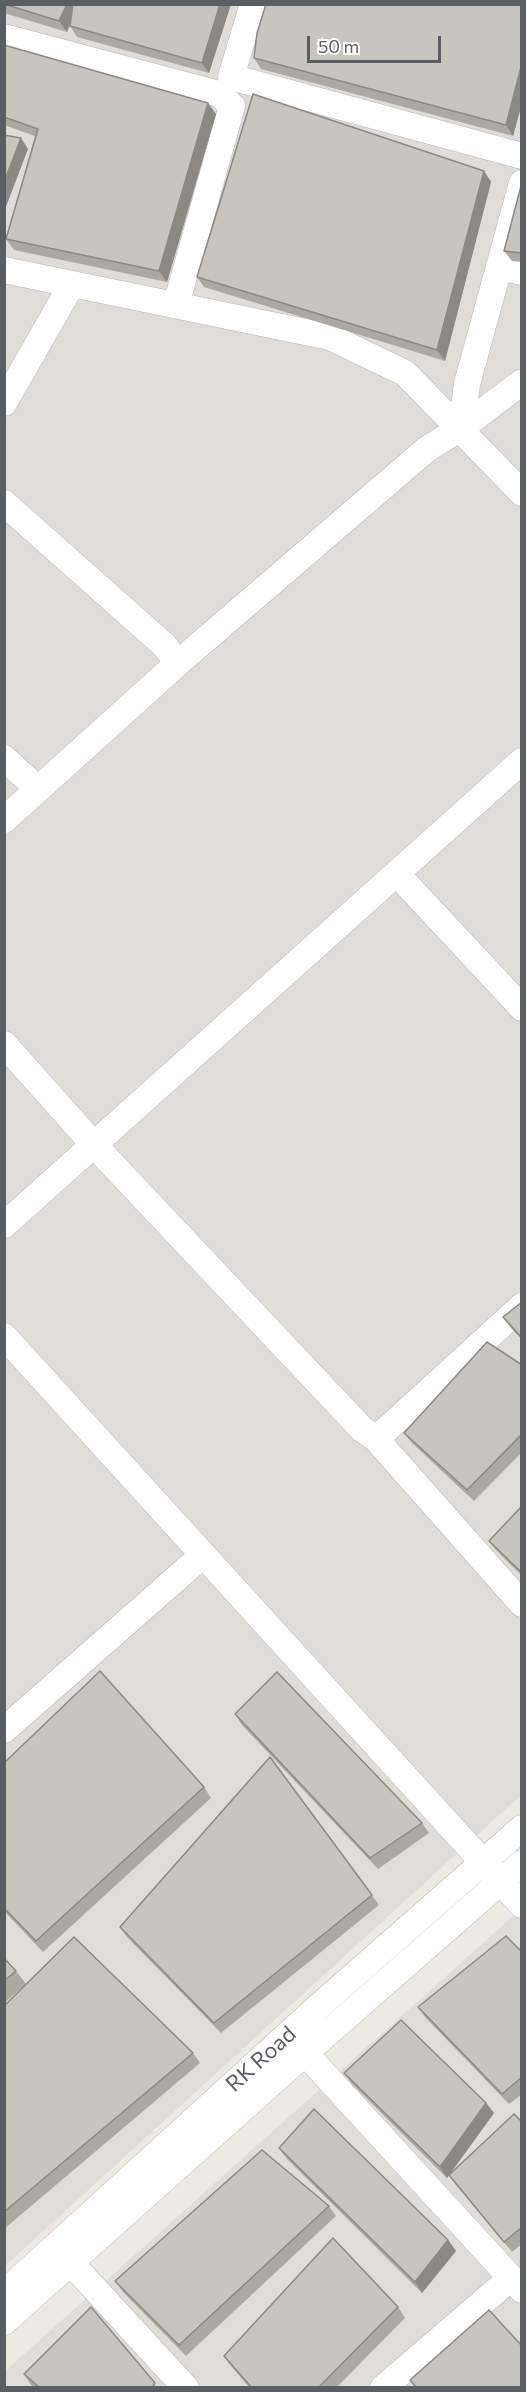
<!DOCTYPE html>
<html>
<head>
<meta charset="utf-8">
<style>
  body { margin:0 }
  #map { position:relative; width:526px; height:2392px; overflow:hidden; background:#eceae1; font-family:Commissioner,sans-serif }
  canvas { display:block }
  .frame { position:absolute; inset:0; border:6px solid #5a5d61; pointer-events:none }
  .scale { position:absolute; left:307px; top:36px; width:134px; height:27px; box-sizing:border-box; border:3px solid #5a5d61; border-top:0; padding-left:8px; font-size:18px; line-height:21px; white-space:nowrap; color:#5a5d61; -webkit-text-stroke:4px #fff; paint-order:stroke }
</style>
</head>
<body>
<div id="map">
<canvas width="526" height="2392"></canvas>
<div class="frame"></div>
<div class="scale">50 m</div>
</div>
<script>
const ctx = document.querySelector('canvas').getContext('2d');
ctx.lineJoin = 'round';
function fill(path, color) { ctx.fillStyle = color; ctx.fill(path, 'evenodd'); }
const toPath = rows => new Path2D(rows.map(r => 'M' + r).join(''));
function strokePath(path, color, width, dash) { ctx.strokeStyle = color; ctx.lineWidth = width; ctx.lineCap = dash ? 'butt' : 'round'; ctx.setLineDash(dash || []); ctx.stroke(path); }
function write(font, color, halo, rows, align = 'center') {
  ctx.font = font + ' Commissioner,sans-serif'; ctx.lineWidth = 6; ctx.setLineDash([]); ctx.textBaseline = 'middle'; ctx.strokeStyle = halo; ctx.fillStyle = color; for (const [text, x, y, turn = 0] of rows) {
    ctx.save(); ctx.translate(x, y); ctx.rotate((+turn || 0) * Math.PI / 180); ctx.textAlign = isNaN(turn) ? turn : align; if (halo) ctx.strokeText(text, 0, 0); ctx.fillText(text, 0, 0); ctx.restore();
  }
}
const industrial = toPath([
  [5,5,521,5,521,1795,5,2266],
  [521,1909,521,2387,5,2388,4,2372]
]);
const minor = toPath([
  [253,4,231,77,522,156],
  [4,37,219,94,232,106,176,305],
  [499,267,522,272],
  [4,270,330,337,405,373,522,493],
  [4,403,72,284],
  [461,428,467,384,522,183],
  [4,503,164,645,178,663],
  [4,758,38,789],
  [4,820,178,663,427,449,461,428,522,382],
  [397,874,522,1008],
  [4,1044,95,1146,362,1429,376,1439,522,1604],
  [4,1225,522,761],
  [4,1336,522,1905],
  [376,1439,522,1306],
  [4,1730,203,1555],
  [293,2040,522,2290],
  [60,2251,186,2388],
  [4,2293,319,2006,522,1828],
  [4,2322,305,2053,522,1863],
  [383,2388,511,2278]
]);
const wall = toPath([
  [4,4,231,4,209,73,77,37,70,26,70,23,67,32,4,13],
  [522,4,522,103,513,136,261,69,254,58],
  [4,45,216,114,167,282,14,250,6,239,35,136,4,125],
  [484,171,491,182,445,361,204,287,197,277],
  [522,187,522,262,512,261,504,251],
  [522,1302,522,1340,511,1328,503,1317],
  [522,1365,522,1452,474,1501,412,1443,404,1433],
  [522,1506,522,1576,497,1551,489,1541],
  [235,1714,422,1823,429,1833,378,1869,242,1725],
  [270,1757,379,1905,221,2033,127,1937,120,1927],
  [4,1763,204,1787,211,1798,43,1952,4,1911],
  [522,1952,522,2094,509,2104,425,2017,418,2007],
  [4,1958,16,1971,26,1984,4,2003],
  [4,2006,193,2053,200,2063,4,2229],
  [344,2073,486,2103,494,2113,447,2178,352,2084],
  [522,2122,522,2244,512,2252,457,2186,449,2175],
  [279,2148,448,2240,456,2251,422,2293,287,2159],
  [329,2206,336,2216,186,2356,123,2292,115,2281],
  [398,2307,405,2318,336,2388,250,2388,231,2366,224,2356],
  [24,2374,158,2388,35,2388,31,2385]
]);
const shadedWall = toPath([
  [67,4,79,4,67,32,59,21],
  [220,4,231,4,209,73,202,63],
  [522,63,522,103,513,136,506,125],
  [208,103,216,114,167,282,159,271],
  [21,138,28,149,4,212,4,182],
  [484,171,491,182,445,361,437,350],
  [486,2103,494,2113,447,2178,440,2167],
  [448,2240,456,2251,422,2293,415,2282]
]);
const building = toPath([
  [4,4,67,4,59,21,4,4],
  [73,4,220,4,202,63,70,26,73,4],
  [266,4,522,4,522,63,506,125,254,58,257,33,266,4],
  [4,45,208,103,159,271,6,239,38,129,4,117,4,45],
  [253,94,484,171,437,350,197,277,253,94],
  [4,135,21,138,4,182,4,135],
  [521,186,522,253,504,251,521,186],
  [522,1302,522,1338,503,1317,522,1302],
  [487,1342,522,1365,522,1434,467,1490,404,1433,487,1342],
  [522,1506,522,1573,489,1541,522,1506],
  [100,1671,204,1787,36,1941,4,1908,4,1763,100,1671],
  [277,1672,422,1823,370,1858,235,1714,277,1672],
  [270,1757,372,1895,214,2023,120,1927,270,1757],
  [506,1936,522,1952,522,2077,502,2094,418,2007,506,1936],
  [74,1937,193,2053,4,2212,4,2006,74,1937],
  [4,1958,16,1971,4,1981,4,1958],
  [401,2020,486,2103,440,2167,344,2073,401,2020],
  [314,2109,448,2240,415,2282,279,2148,314,2109],
  [514,2114,522,2122,522,2227,504,2242,449,2175,514,2114],
  [262,2150,329,2206,179,2345,115,2281,262,2150],
  [333,2238,398,2307,318,2388,252,2388,224,2356,333,2238],
  [91,2307,155,2383,152,2388,40,2388,24,2374,91,2307],
  [489,2310,522,2346,522,2388,417,2388,410,2380,489,2310]
]);
const streetNames = [
  ["RK Road",261,2059,-42]
];
fill(industrial, '#e0ddd9');
strokePath(minor, '#b4b7bb', 27);
strokePath(minor, '#fff', 26);
fill(wall, '#aca9a3');
fill(shadedWall, '#8c8985');
fill(building, '#c8c4be');
strokePath(building, '#8c8985', 1.5);
write('22px', '#5a5d61', '#fff', streetNames);
</script>
</body>
</html>
